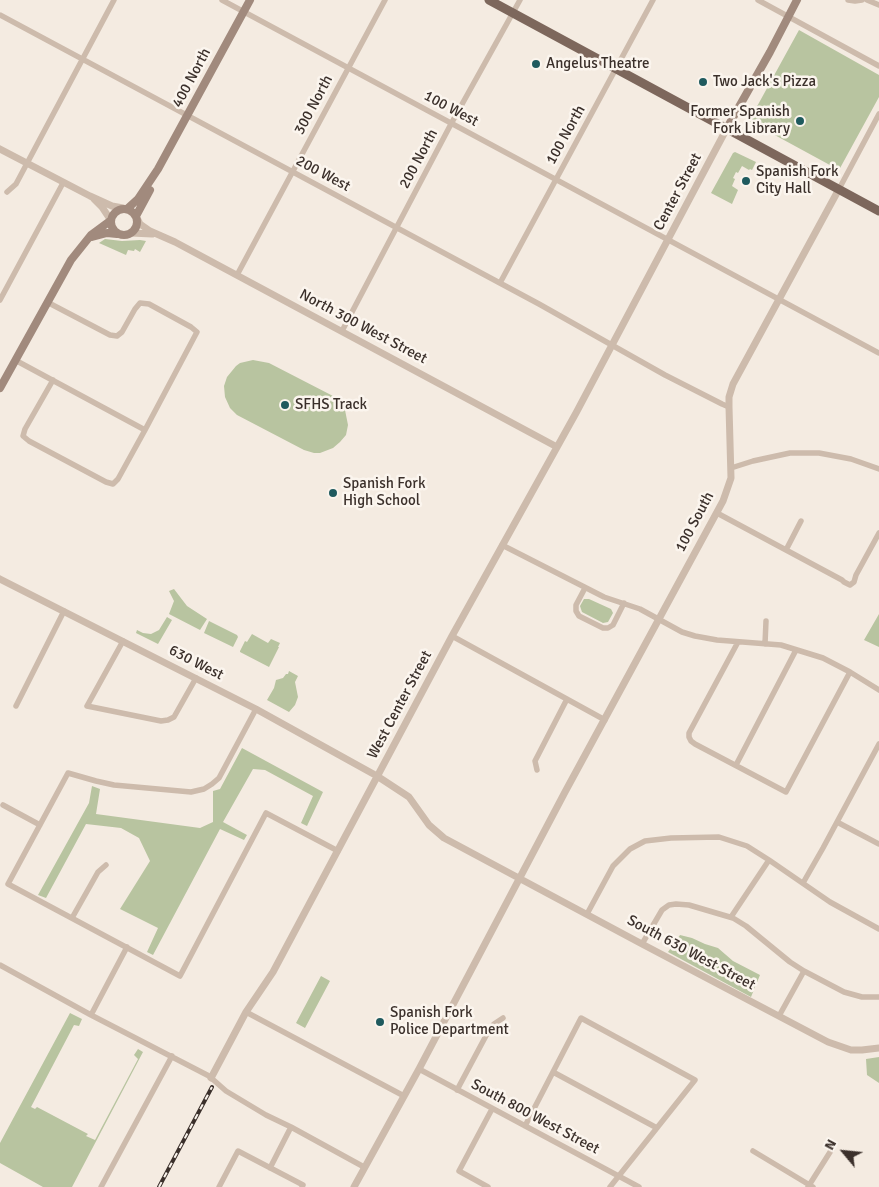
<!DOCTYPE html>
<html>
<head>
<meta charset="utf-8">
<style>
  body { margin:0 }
  #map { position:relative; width:879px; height:1187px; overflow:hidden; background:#f4ebe1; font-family:Signika,sans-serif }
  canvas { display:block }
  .north { position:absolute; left:819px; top:1127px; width:50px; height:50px; -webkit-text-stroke:4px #fbf5ee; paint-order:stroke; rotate:298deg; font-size:14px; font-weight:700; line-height:20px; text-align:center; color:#3b302b }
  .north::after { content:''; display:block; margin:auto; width:18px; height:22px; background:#3b302b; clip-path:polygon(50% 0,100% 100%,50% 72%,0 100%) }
</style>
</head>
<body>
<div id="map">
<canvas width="879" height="1187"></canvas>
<div class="north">N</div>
</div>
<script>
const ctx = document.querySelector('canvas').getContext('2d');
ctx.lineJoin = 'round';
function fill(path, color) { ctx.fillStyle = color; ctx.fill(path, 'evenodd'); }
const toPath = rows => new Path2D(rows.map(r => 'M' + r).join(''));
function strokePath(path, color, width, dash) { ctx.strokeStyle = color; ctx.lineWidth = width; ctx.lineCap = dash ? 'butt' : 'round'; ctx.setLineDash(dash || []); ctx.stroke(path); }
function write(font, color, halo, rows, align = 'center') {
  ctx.font = font + ' Signika,sans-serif'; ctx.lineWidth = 5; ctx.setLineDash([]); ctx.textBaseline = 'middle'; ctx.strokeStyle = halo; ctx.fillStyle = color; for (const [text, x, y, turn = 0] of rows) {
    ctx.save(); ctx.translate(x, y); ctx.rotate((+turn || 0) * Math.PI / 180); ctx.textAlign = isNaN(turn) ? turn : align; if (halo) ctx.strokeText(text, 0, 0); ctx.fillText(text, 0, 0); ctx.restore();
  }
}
const green = toPath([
  [799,30,879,75,879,97,839,170,749,121],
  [735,152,756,162,752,170,750,169,749,170,742,166,738,173,736,172,733,178,735,179,732,186,738,190,732,204,711,193,733,153],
  [105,239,122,241,140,240,146,241,140,252,135,249,134,251,128,250,126,255,99,243],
  [253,360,269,363,333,396,340,403,345,410,348,425,346,435,340,442,333,448,320,453,314,453,304,450,237,415,230,408,225,397,224,386,227,377,236,366,240,363],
  [174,589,187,606,207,619,200,630,169,614,174,601,169,591],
  [584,599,589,599,611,609,613,613,608,622,603,623,582,612,580,606],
  [879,614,879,647,864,640],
  [167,617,172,620,158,644,136,633,137,630,143,633,151,634,159,630],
  [209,621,237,635,238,637,233,647,204,633],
  [252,634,268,643,271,639,280,643,278,647,279,647,269,667,240,652,240,651,245,641,247,642],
  [289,671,298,676,295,682,298,697,295,705,289,712,267,700,274,688,276,680,283,678,286,674,288,674],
  [242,748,323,792,307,826,301,823,313,796,265,770,253,769,223,822,247,835,244,840,220,829,153,955,147,952,158,928,120,909,150,861,139,838,121,828,86,824,46,898,38,895,89,803,92,786,100,789,96,814,200,828,213,822,213,791,220,789],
  [680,935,692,938,705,944,718,948,733,961,760,975,751,997,668,952],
  [321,976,330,981,305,1028,296,1023],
  [70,1013,82,1019,79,1026,74,1025,31,1107,35,1109,37,1107,88,1134,86,1136,95,1140,138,1059,134,1055,138,1049,143,1052,72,1187,43,1187,0,1163,0,1143],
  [879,1057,879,1083,867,1075,866,1059]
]);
const minor = toPath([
  [222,0,879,353],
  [758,0,879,66],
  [848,0,855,1,862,0],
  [867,0,879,5],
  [0,15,539,304,665,375,722,404,729,407],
  [839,189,879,114],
  [7,192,16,184,114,0],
  [237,275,385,0],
  [500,283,653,0],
  [0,300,63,183],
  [47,302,110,335,117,336,122,332,135,309,140,303,149,304,191,327,197,332,145,430,118,479,113,484,106,482,29,441,23,436,25,429,53,380],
  [342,331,451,124,520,0],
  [15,360,145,430],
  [731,468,753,461,790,453,819,453,851,459,879,469],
  [717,513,842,580,844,582,850,585,854,582,856,575,879,533],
  [502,545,604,597,640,609,682,632,695,636,717,640,781,645,823,658,850,672,879,690],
  [786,550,801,521],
  [585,588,576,605,576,611,579,616,603,628,608,628,613,625,624,603],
  [452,636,605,720],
  [123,641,87,706,161,721,168,720,174,717,196,678],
  [738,642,689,733,689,737,691,741,695,744,786,792,850,672],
  [765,644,766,621],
  [16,706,64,611],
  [256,709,219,778,212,784,204,789,191,792,114,785,96,781,68,773,8,884,180,976,266,813,338,851],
  [736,765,796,650],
  [537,770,535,761,567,699],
  [3,805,40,825],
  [837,822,879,844],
  [803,883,823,848,879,744],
  [587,914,613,866,630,849,645,841,671,838,719,837,747,846,769,860,830,902,879,929],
  [731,917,769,860],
  [72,918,98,872,106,865],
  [642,944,662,910,669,905,676,904,689,905,733,918,746,926,790,962,804,971,844,992,862,997,879,997],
  [0,965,91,1015,209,1076,226,1091,266,1115,291,1127,364,1167],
  [246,1012,404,1096],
  [91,1015,127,947],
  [779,1016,804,971],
  [419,1069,639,1187],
  [553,1072,657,1128],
  [457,1090,488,1032,494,1024,503,1018],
  [525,1126,581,1018,695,1080,610,1187],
  [753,1151,813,1187],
  [270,1168,291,1127],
  [101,1187,172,1056],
  [219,1187,238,1151,303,1185,302,1187],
  [488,1187,459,1171,492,1109],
  [808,1187,832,1149]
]);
const tertiary = toPath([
  [0,149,90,196,112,206,123,208],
  [94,199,102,207,110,219],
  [137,218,140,224,150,231,175,242,557,447],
  [131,233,152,234],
  [0,579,256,709,377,776,409,797,429,825,444,838,642,944,828,1042,851,1050,862,1050,879,1048],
  [211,1078,246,1012,273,972,452,636,576,413,727,128],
  [354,1187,419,1069,565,792,723,501,731,478,729,407,729,397,733,384,839,189]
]);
const secondary = toPath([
  [727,128,770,52,797,0],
  '111 222a13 13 0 1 1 26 0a13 13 0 1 1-26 0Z',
  [127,209,138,199,158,169,250,0],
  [136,216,150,190],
  [92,237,107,233,117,234],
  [0,388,71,260,91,235,110,221]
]);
const primary = toPath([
  [489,0,879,211]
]);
const rail = toPath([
  [159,1187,212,1087]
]);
const markers = [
  [536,64,5,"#1f5a5e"],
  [703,82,5,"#1f5a5e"],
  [800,121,5,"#1f5a5e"],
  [746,181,5,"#1f5a5e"],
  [285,405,5,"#1f5a5e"],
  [333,493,5,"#1f5a5e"],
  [380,1022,5,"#1f5a5e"]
];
const poiNames = [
  ["Angelus Theatre",546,64],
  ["Two Jack's Pizza",713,82],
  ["Former Spanish",790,112,"right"],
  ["Fork Library",790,129,"right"],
  ["Spanish Fork",756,172],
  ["City Hall",756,189],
  ["SFHS Track",295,405],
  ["Spanish Fork",343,484],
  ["High School",343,501],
  ["Spanish Fork",390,1013],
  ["Police Department",390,1030]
];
const streetNames = [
  ["400 North",192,78,-62],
  ["300 North",314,105,-62],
  ["100 West",451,109,28],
  ["100 North",566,135,-61],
  ["200 North",419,159,-62],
  ["200 West",323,174,28],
  ["Center Street",678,192,-62],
  ["North 300 West Street",363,327,28],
  ["100 South",695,522,-62],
  ["630 West",196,663,27],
  ["West Center Street",400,705,-62],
  ["South 630 West Street",691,953,28],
  ["South 800 West Street",535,1117,28]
];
fill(green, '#b8c4a0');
strokePath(minor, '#cdbbac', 5.5);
strokePath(tertiary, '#cdbbac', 7);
strokePath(secondary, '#a18a7d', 8);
strokePath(primary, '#7d675c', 9);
strokePath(rail, '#3b302b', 4);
strokePath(rail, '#fbf5ee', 2, [5.5]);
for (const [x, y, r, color] of markers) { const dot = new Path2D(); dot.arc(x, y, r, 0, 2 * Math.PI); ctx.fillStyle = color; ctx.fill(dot); strokePath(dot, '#fbf5ee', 2); }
write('15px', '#3b302b', '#fbf5ee', poiNames, 'left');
write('15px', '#3b302b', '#fbf5ee', streetNames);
</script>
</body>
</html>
